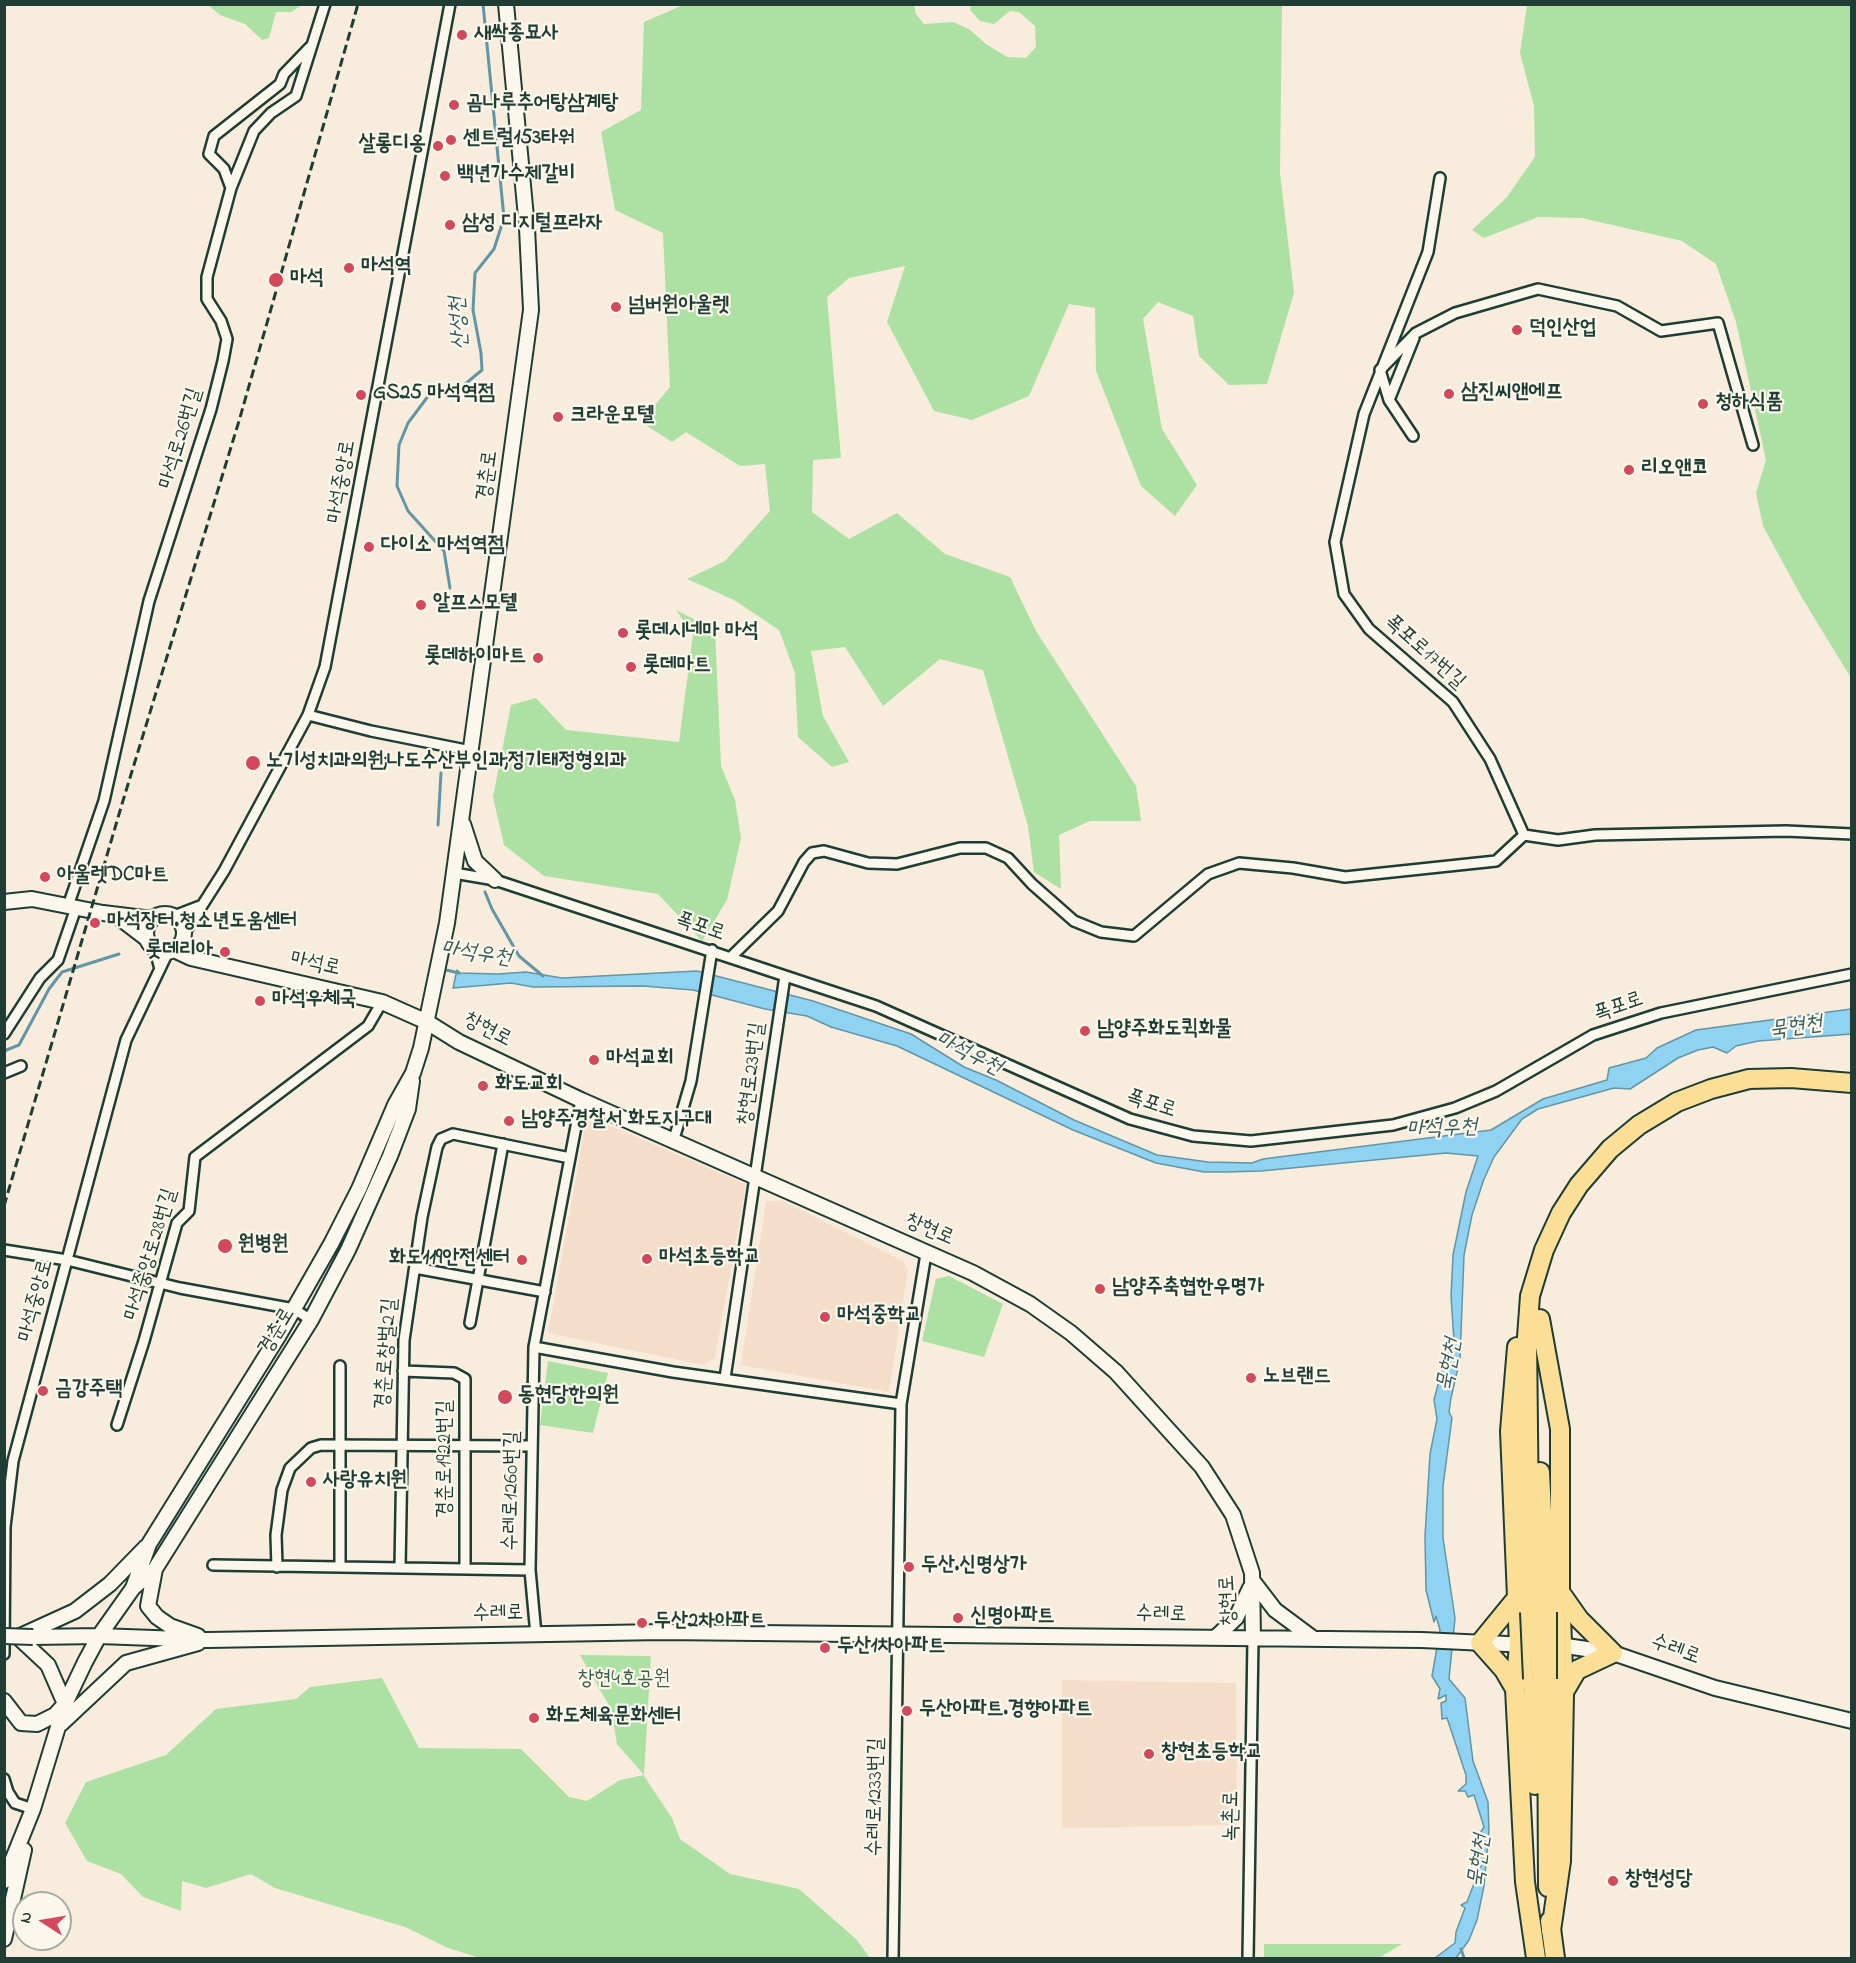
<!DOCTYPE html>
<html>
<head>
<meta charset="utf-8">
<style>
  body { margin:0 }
  #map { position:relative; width:1856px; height:1963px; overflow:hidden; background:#f8ecdc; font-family:"Indie Flower",sans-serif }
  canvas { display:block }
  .frame { position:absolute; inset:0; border:6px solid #1f3d34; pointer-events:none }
  .north { position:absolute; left:12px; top:1891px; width:60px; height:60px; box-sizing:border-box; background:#fbf7ec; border:2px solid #a3ada2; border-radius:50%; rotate:282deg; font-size:16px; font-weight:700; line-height:24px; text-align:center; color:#1f3d34 }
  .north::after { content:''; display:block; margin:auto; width:21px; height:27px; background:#d1495b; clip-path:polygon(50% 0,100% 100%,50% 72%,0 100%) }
</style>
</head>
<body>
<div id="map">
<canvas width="1856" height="1963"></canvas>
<div class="frame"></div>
<div class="north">N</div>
</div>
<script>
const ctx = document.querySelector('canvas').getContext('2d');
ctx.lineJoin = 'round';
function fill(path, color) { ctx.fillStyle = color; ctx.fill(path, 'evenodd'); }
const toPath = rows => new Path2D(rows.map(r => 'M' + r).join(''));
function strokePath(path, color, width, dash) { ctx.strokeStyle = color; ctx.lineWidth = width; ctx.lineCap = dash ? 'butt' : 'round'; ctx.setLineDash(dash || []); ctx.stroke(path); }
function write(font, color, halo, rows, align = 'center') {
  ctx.font = font + ' "Indie Flower","Poor Story",sans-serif'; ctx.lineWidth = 4.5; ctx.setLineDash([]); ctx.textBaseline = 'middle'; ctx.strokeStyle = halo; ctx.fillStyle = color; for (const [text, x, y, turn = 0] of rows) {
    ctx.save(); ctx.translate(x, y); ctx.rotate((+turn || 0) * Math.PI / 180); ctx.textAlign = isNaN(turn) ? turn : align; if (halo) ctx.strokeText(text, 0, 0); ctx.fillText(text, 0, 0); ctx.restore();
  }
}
const built = toPath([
  [587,1116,746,1184,715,1358,703,1365,548,1333],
  [781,1200,903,1261,908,1270,889,1392,741,1365,766,1202],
  [1062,1680,1236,1683,1237,1825,1062,1828]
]);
const green = toPath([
  [208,5,302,5,291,12,276,12,269,38,262,40,245,24,220,15],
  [683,5,914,5,916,14,924,24,953,22,969,29,986,44,1007,57,1026,58,1036,47,1035,26,1019,12,1010,11,994,24,980,21,970,10,971,5,1282,5,1280,173,1294,293,1267,384,1229,385,1199,356,1193,316,1158,302,1143,319,1162,429,1197,485,1175,516,1141,486,1096,371,1095,308,1069,304,1029,396,972,420,934,411,887,322,905,266,849,278,827,297,841,458,813,460,812,512,849,539,897,513,945,554,1010,577,1036,631,1136,786,1141,821,1090,821,1059,835,1061,889,1034,872,1028,826,983,670,940,659,883,706,845,647,811,651,823,716,849,762,832,767,798,737,795,673,779,630,734,600,687,579,725,561,770,511,765,464,740,466,686,432,672,442,641,422,670,387,663,233,615,210,601,132,641,110,644,22],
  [1527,5,1851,5,1851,678,1801,596,1763,526,1756,493,1766,460,1736,322,1716,264,1682,241,1582,218,1538,217,1484,238,1472,230,1507,197,1535,157,1534,106,1520,53],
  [676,610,715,630,721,766,735,800,741,838,727,900,702,941,658,894,544,876,504,845,493,797,511,705,536,698,566,730,679,742,693,634],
  [949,1276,1003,1304,984,1357,922,1341,936,1279],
  [548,1361,608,1373,593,1433,540,1425],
  [580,1655,651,1656,644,1776,672,1818,680,1839,730,1874,799,1889,857,1940,870,1958,480,1958,448,1948,405,1927,275,1888,251,1874,206,1888,182,1881,181,1911,143,1897,121,1874,87,1861,65,1823,86,1782,166,1755,216,1709,296,1699,310,1687,382,1678,419,1748,521,1749,569,1797,587,1801,620,1780,644,1775,617,1744,611,1709],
  [1264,1944,1402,1944,1379,1958,1264,1958]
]);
const water = toPath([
  [457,970,460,973,498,974,526,972,562,978,697,971,813,1001,911,1034,964,1067,996,1080,1074,1120,1157,1155,1208,1162,1252,1163,1263,1159,1491,1130,1543,1099,1607,1080,1609,1068,1646,1058,1657,1048,1696,1030,1851,1009,1852,1034,1758,1041,1736,1046,1727,1053,1713,1047,1698,1050,1678,1058,1630,1089,1614,1088,1538,1109,1522,1119,1494,1157,1484,1179,1472,1215,1464,1255,1460,1359,1451,1398,1449,1412,1452,1418,1443,1486,1443,1538,1455,1618,1449,1679,1465,1698,1473,1761,1488,1802,1489,1831,1484,1886,1477,1920,1469,1940,1456,1958,1435,1958,1455,1943,1456,1932,1465,1908,1461,1905,1467,1902,1481,1865,1477,1838,1484,1827,1474,1795,1468,1797,1465,1791,1458,1791,1466,1784,1466,1775,1447,1718,1442,1719,1441,1703,1446,1701,1446,1695,1438,1699,1440,1689,1432,1676,1440,1630,1436,1616,1434,1622,1426,1590,1425,1536,1430,1454,1437,1419,1434,1400,1442,1369,1454,1341,1451,1296,1453,1255,1466,1192,1478,1156,1446,1153,1261,1171,1225,1172,1204,1172,1156,1163,1073,1130,897,1046,831,1027,807,1016,765,1009,693,990,643,986,533,987,511,983,453,988,457,970]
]);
const stream = toPath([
  [450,588,444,551,408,511,397,486,399,445,408,423,429,395,464,385,482,370,481,353,473,310,475,273,494,249,504,218,483,4],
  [438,825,441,773],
  [485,892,492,909,519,956,543,976],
  [442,969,459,973],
  [4,1051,19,1045,49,989,62,972,119,954],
  [1461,1949,1464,1958]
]);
const street = toPath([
  [1440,178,1428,252,1364,414,1335,542,1344,594,1369,629,1453,702,1490,759,1524,835,1558,840,1595,835,1786,831,1852,834],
  [231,188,224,169,209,154,214,136,280,84,284,74,310,47],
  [1389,400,1414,338],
  [1413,436,1389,400,1380,370,1416,333,1455,313,1538,289,1617,306,1661,331,1718,323,1753,445],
  [308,715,371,731,471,751],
  [454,873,495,880,876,1006,1130,1119,1193,1136,1251,1141,1393,1125,1455,1108,1496,1091,1593,1035,1661,1013,1852,974],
  [68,906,104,801,149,601,211,409,223,361,227,339,221,321,207,299,207,277,231,188,254,131,271,113,296,96,325,4],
  [174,916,200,906],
  [184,934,224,871,308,715,325,667,450,4],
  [155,950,160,969],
  [731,957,778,911,804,862,812,853,824,851,868,863,897,864,960,848,986,848,1008,858,1032,884,1074,921,1101,932,1134,936,1208,874,1239,863,1293,868,1345,877,1496,861,1524,835],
  [4,1034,40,978,58,960,76,908],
  [4,1073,21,1066],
  [674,1139,691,1081,712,950],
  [4,1250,67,1260,180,1288,294,1309,311,1320],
  [415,1268,545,1292],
  [470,1323,503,1144],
  [534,1347,673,1372,901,1404],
  [340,1366,340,1567],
  [403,1371,454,1373,465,1379,465,1568],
  [725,1378,785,976],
  [117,1425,144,1341,177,1223,189,1211,195,1157,368,1026,382,1002],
  [213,1565,530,1570],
  [277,1567,276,1535,282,1490,290,1468,311,1448,321,1445,532,1446],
  [400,1568,404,1340,422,1217,437,1147,441,1139,453,1134,570,1158],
  [536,1635,530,1570,534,1347,581,1100],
  [4,1654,5,1527,13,1461,126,1040,168,952],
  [4,1779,8,1792,15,1803,33,1809],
  [893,1958,901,1404,926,1254],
  [1248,1958,1253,1639]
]);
const secondary = toPath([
  [463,824,475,861,495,880],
  [4,902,32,899,103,913,152,919],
  '146 933a19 19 0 1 1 38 0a19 19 0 1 1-38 0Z',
  [117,916,147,939],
  [174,950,191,958,382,1002,427,1022,459,1042,581,1100,973,1273,1030,1304,1071,1333,1116,1372,1202,1467,1233,1515,1252,1573,1253,1639],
  [155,1569,148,1606,157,1617,170,1626,198,1636],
  [1252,1580,1275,1610,1314,1639],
  [133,1588,149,1544,279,1335,331,1244,359,1189,395,1105,413,1073,421,1048,447,923,531,310,527,228,506,4],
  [33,1637,99,1636,208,1640,662,1632,1422,1640,1528,1645],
  [1215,1638,1236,1618,1250,1588],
  [1553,1644,1613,1653,1715,1688,1852,1721],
  [4,1701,21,1723,37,1724,55,1715,65,1704,48,1665,18,1637,75,1611,110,1584,146,1547],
  [61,1724,126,1663,198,1643],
  [4,1881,33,1809,65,1704,85,1662,99,1636,133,1588,155,1569,311,1320,348,1250,390,1156,408,1109,412,1081],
  [4,1939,24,1850]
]);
const highway = toPath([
  [1540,1319,1560,1429,1560,1591,1564,1694,1561,1861,1551,1931],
  [1517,1347,1510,1431,1519,1645,1515,1689,1525,1882,1536,1958],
  [1540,1472,1547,1612],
  [1560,1592,1579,1619,1613,1653,1577,1670,1564,1692],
  [1530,1612,1527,1337,1530,1296,1544,1250,1561,1213,1579,1185,1610,1149,1639,1125,1677,1102,1711,1089,1749,1079,1791,1078,1852,1083],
  [1533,1679,1535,1785],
  [1547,1679,1548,1887],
  [1515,1689,1504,1670,1480,1643,1516,1599],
  [1550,1921,1555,1958]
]);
const rail = toPath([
  [4,1206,122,804,239,421,358,4]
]);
const secondaryBridge = toPath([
  [4,1636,33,1637]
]);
const highwayBridge = toPath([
  [1530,1612,1533,1679],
  [1547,1612,1547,1679]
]);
const markers = [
  [462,35,6,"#d1495b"],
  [454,105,6,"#d1495b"],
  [451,140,6,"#d1495b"],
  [438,146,6,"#d1495b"],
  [445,176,6,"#d1495b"],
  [450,225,6,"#d1495b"],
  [349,268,6,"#d1495b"],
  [276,280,8,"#d1495b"],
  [616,307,6,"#d1495b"],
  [1517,330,6,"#d1495b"],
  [1449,394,6,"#d1495b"],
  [361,395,6,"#d1495b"],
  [1703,404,6,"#d1495b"],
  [558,417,6,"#d1495b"],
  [1629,470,6,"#d1495b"],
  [369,547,6,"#d1495b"],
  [421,605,6,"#d1495b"],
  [623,633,6,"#d1495b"],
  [538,658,6,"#d1495b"],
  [631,667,6,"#d1495b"],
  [253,763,8,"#d1495b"],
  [45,877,6,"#d1495b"],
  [95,923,6,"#d1495b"],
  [225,952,6,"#d1495b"],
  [260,1001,6,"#d1495b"],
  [1085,1031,6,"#d1495b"],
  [594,1060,6,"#d1495b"],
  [483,1086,6,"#d1495b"],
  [509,1121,6,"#d1495b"],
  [225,1246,8,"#d1495b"],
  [647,1259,6,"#d1495b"],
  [522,1260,6,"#d1495b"],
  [1100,1289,6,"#d1495b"],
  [825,1317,6,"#d1495b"],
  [1251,1378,6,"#d1495b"],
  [43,1391,6,"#d1495b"],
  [505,1397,8,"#d1495b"],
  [311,1482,6,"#d1495b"],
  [909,1567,6,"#d1495b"],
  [958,1618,6,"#d1495b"],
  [642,1623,6,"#d1495b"],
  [825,1648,6,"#d1495b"],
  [907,1711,6,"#d1495b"],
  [534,1718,6,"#d1495b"],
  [1149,1754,6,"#d1495b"],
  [1613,1881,6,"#d1495b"]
];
const poiNames = [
  ["새싹종묘사",474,35],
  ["곰나루추어탕삼계탕",466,105],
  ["센트럴153타워",463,140],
  ["살롱디옹",426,146,"right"],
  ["백년가수제갈비",457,176],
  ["삼성 디지털프라자",462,225],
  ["마석역",361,268],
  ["마석",290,280],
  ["넘버원아울렛",628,307],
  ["덕인산업",1529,330],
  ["삼진씨앤에프",1461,394],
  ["GS25 마석역점",373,395],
  ["청하식품",1715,404],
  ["크라운모텔",570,417],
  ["리오앤코",1641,470],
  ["다이소 마석역점",381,547],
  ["알프스모텔",433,605],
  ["롯데시네마 마석",635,633],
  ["롯데하이마트",526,658,"right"],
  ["롯데마트",643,667],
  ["노기성치과의원;나도수산부인과;정기태정형외과",266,763],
  ["아울렛DC마트",57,877],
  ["마석장터.청소년도움센터",107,923],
  ["롯데리아",213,952,"right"],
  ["마석우체국",272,1001],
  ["남양주화도퀵화물",1097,1031],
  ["마석교회",606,1060],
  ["화도교회",495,1086],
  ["남양주경찰서 화도지구대",521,1121],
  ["원병원",238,1246],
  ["마석초등학교",659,1259],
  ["화도119안전센터",510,1260,"right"],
  ["남양주축협한우명가",1112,1289],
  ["마석중학교",837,1317],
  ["노브랜드",1263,1378],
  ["금강주택",55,1391],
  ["동현당한의원",518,1397],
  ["사랑유치원",323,1482],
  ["두산.신명상가",921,1567],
  ["신명아파트",970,1618],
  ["두산2차아파트",654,1623],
  ["두산1차아파트",837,1648],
  ["두산아파트.경향아파트",919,1711],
  ["화도체육문화센터",546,1718],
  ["창현초등학교",1161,1754],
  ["창현성당",1625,1881]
];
const streetNames = [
  ["마석로26번길",182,439,-73],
  ["경춘로",489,476,-82],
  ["마석중앙로",343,482,-80],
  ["폭포로17번길",1424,653,42],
  ["폭포로",700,928,19],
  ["마석로",315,965,13],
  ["폭포로",1619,1008,-19],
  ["창현로",487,1031,27],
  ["창현로23번길",753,1074,-83],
  ["폭포로",1151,1105,18],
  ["창현로",929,1231,23],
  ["마석중앙로28번길",152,1255,-73],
  ["마석중앙로",37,1301,-75],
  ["경춘로",278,1332,-59],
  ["경춘로창벌2길",388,1354,-86],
  ["경춘로1922번길",447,1459,-90],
  ["수레로1260번길",513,1491,-89],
  ["창현로",1230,1600,-93],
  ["수레로",498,1615,-1],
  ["수레로",1161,1616,1],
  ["수레로",1675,1651,20],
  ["수레로1233번길",877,1797,-89],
  ["녹촌로",1233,1816,-89]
];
const parkNames = [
  ["창현4호공원",624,1681]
];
const waterNames = [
  ["산성천",461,323,-94],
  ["마석우천",476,955,9],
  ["묵현천",1796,1029,-8],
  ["마석우천",968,1055,27],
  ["마석우천",1442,1130,-2],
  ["묵현천",1451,1365,-80],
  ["묵현천",1481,1861,-83]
];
fill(built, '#f5dec9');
fill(green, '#ace1a3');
fill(water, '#8fd2f1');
strokePath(water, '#6296a5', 1.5);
strokePath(stream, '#6296a5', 3);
strokePath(street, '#1f3d34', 14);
strokePath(secondary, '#1f3d34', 18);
strokePath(highway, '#1f3d34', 22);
strokePath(street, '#fbf7ec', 9);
strokePath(secondary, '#fbf7ec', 14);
strokePath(highway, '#fbdf96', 18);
strokePath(rail, '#1f3d34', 3, [9, 4.5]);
strokePath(secondaryBridge, '#1f3d34', 18, []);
strokePath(highwayBridge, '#1f3d34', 22, []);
strokePath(secondaryBridge, '#fbf7ec', 14);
strokePath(highwayBridge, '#fbdf96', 18);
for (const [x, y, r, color] of markers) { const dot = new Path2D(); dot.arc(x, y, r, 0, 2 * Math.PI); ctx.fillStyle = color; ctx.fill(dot); strokePath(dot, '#fbf7ec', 2); }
write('bold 21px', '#1f3d34', '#fbf7ec', poiNames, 'left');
write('21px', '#1f3d34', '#fbf7ec', streetNames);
write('21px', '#3b5e4a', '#fbf7ec', parkNames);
write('italic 22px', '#355b5a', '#fbf7ec', waterNames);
</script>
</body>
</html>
